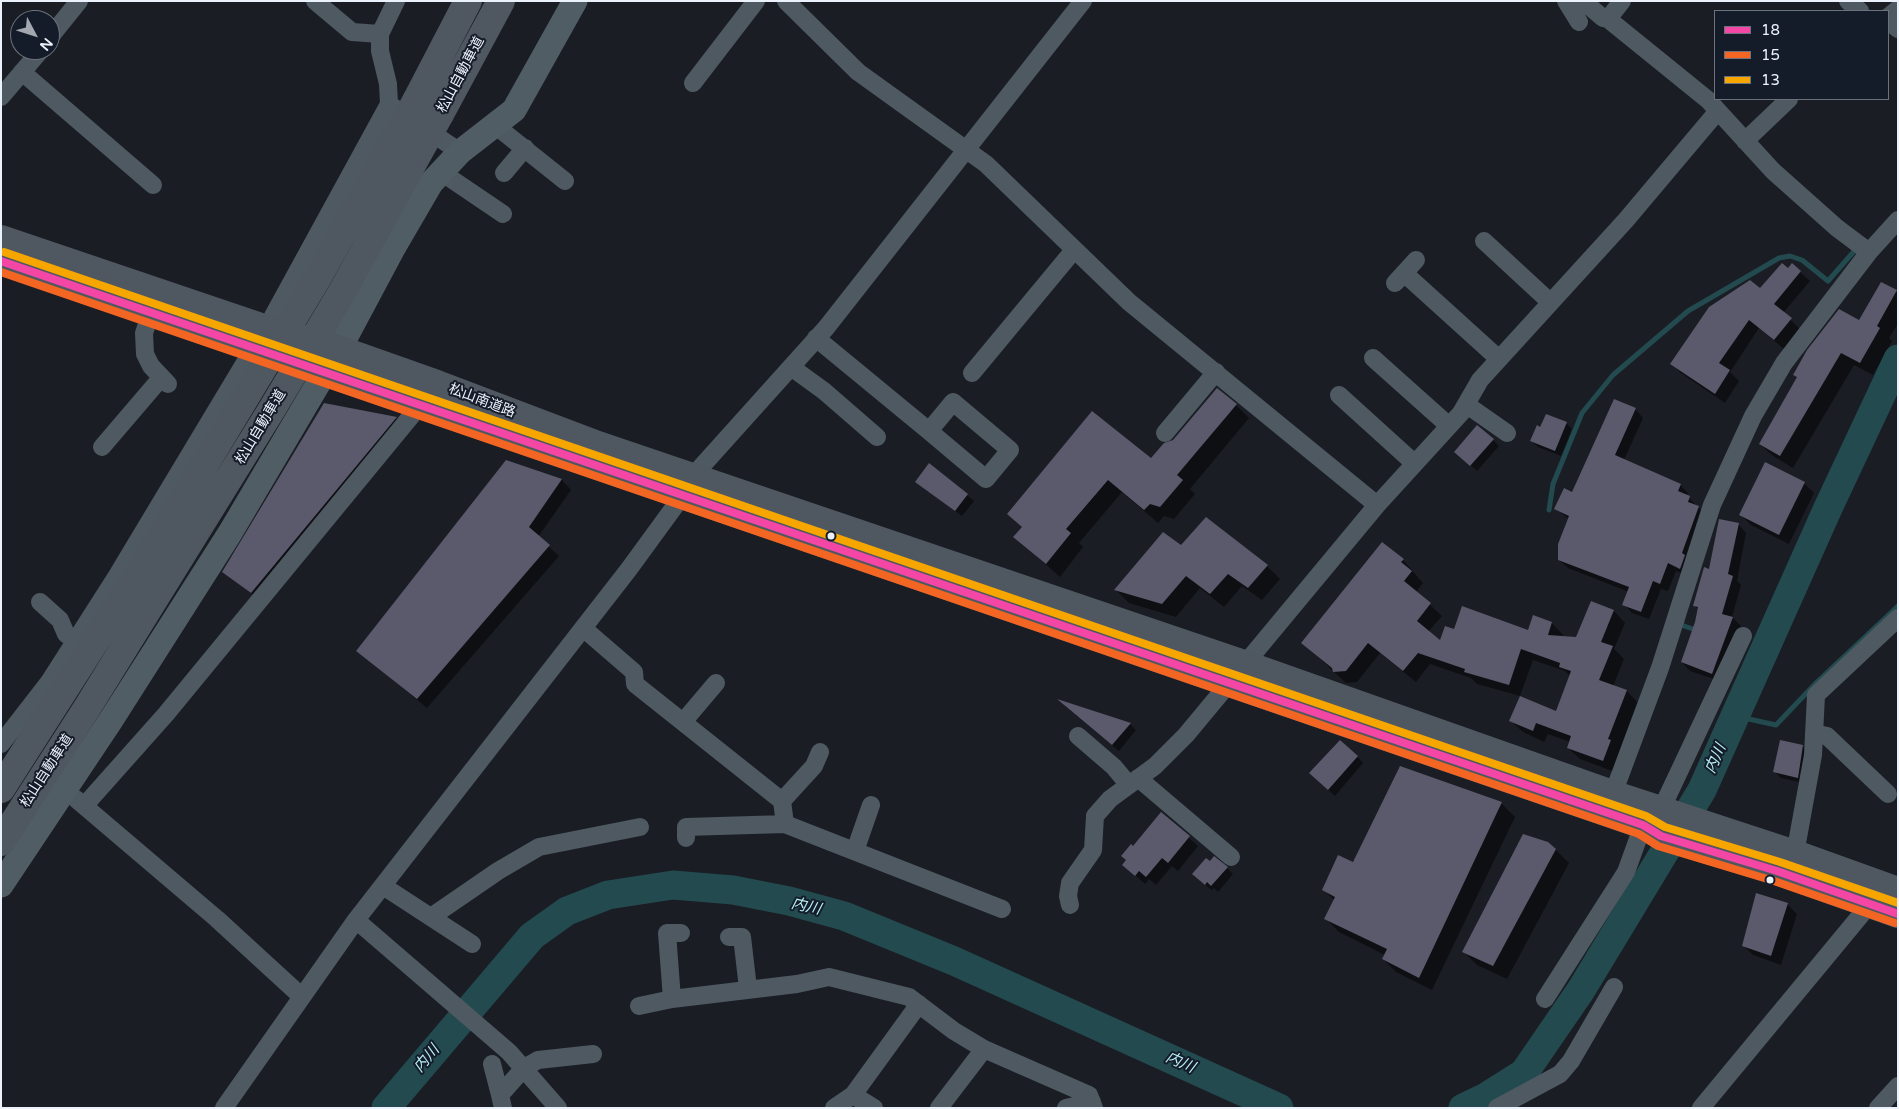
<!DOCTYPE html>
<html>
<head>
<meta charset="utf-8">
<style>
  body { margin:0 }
  #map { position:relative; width:1899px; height:1109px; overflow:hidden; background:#1a1d24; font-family:"Varela Round",sans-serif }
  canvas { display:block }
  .frame { position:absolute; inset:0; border:2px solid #ecf2fb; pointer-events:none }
  .legend { position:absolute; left:1714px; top:10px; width:175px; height:90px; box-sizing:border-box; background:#151c29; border:1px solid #6b727d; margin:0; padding:6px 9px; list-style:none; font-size:15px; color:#ecf2fb }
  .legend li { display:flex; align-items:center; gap:10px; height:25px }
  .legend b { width:25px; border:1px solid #6b727d }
  .north { position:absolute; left:10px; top:10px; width:50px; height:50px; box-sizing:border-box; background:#151c29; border:1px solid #6b727d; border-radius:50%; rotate:130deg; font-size:14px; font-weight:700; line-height:20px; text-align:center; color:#ecf2fb }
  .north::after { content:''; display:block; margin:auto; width:18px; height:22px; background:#a2a7b0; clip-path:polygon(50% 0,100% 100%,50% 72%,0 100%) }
</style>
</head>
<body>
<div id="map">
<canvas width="1899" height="1109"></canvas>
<div class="frame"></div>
<ul class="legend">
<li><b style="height:6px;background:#f346a5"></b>18</li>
<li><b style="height:6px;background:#f26522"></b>15</li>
<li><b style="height:6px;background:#f7a600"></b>13</li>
</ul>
<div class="north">N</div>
</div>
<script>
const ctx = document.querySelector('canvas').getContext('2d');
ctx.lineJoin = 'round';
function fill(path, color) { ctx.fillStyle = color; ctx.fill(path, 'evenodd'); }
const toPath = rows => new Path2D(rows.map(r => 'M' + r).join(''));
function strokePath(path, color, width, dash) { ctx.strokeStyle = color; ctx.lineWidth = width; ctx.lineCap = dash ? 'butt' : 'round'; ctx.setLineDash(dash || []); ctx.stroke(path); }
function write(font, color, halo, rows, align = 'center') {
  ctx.font = font + ' "Varela Round","Noto Sans JP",sans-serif'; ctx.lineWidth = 4; ctx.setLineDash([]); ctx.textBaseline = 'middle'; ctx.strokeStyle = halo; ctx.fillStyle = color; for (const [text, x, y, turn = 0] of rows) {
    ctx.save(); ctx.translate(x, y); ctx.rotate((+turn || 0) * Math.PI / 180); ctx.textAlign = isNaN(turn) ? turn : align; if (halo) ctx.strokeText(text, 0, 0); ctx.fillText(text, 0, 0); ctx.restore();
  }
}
const shadow = toPath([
  [1788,270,1800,272,1810,281,1783,313,1800,329,1784,349,1759,328,1730,372,1739,381,1725,403,1681,373,1672,364],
  [1882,283,1898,293,1898,324,1889,338,1892,341,1873,375,1854,365,1793,468,1773,456,1760,444,1798,378,1795,375,1860,322],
  [1236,405,1249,418,1190,489,1195,494,1174,519,1164,516,1158,523,1122,492,1079,543,1083,547,1060,577,1015,537,1023,528,1009,514,1152,460,1174,441],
  [1635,409,1643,418,1624,460,1680,485,1688,493,1687,496,1706,515,1688,576,1676,571,1668,591,1661,589,1649,619,1632,613,1624,604,1629,592,1568,568,1559,560,1569,519,1556,509,1573,493],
  [396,418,406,427,262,602,224,572],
  [1566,423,1572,429,1561,456,1538,447,1532,441,1541,428],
  [1493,440,1499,446,1477,471,1462,458],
  [506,462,562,480,571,490,538,537,559,556,427,708,357,650],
  [917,482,967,495,974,501,962,516],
  [1804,483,1814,493,1789,544,1751,525,1741,515],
  [1207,519,1267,566,1280,579,1262,600,1242,586,1224,607,1200,588,1176,617,1129,603,1116,590,1182,547],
  [1738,524,1746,533,1737,581,1741,585,1732,617,1741,626,1720,681,1690,671,1682,662,1699,610,1694,605,1710,570],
  [1383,544,1403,560,1423,583,1416,592,1442,616,1428,632,1440,642,1455,630,1529,631,1534,617,1552,623,1563,635,1562,637,1577,638,1592,602,1614,611,1625,623,1614,649,1624,659,1613,686,1627,691,1638,703,1620,751,1622,753,1615,772,1580,759,1568,748,1570,742,1548,734,1544,742,1523,732,1511,721,1557,712,1570,676,1565,671,1533,660,1520,696,1477,684,1471,678,1430,664,1416,682,1380,653,1357,682,1346,683,1315,654,1303,643],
  [1065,706,1130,724,1136,730,1119,751],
  [1802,746,1809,753,1804,783,1781,778,1775,772],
  [1357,756,1363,763,1335,796,1317,780],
  [1401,768,1501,803,1515,817,1432,990,1396,972,1383,959,1385,955,1339,932,1326,919,1335,901,1323,889,1354,863],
  [1162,814,1198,846,1178,871,1172,866,1156,885,1149,879,1145,884,1124,865,1133,847],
  [1555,849,1569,863,1507,979,1477,965,1464,952],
  [1210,862,1227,868,1233,874,1218,892,1214,888,1212,890,1200,881],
  [1787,904,1797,914,1781,965,1753,955,1743,945]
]);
const stream = toPath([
  [1549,510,1553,484,1582,413,1613,375,1688,311,1779,258,1790,256,1802,260,1828,281,1856,249],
  [1682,622,1681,625,1699,631],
  [1735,716,1776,725,1817,682,1898,606]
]);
const river = toPath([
  [386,1108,532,936,567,911,608,895,673,885,733,890,789,901,844,916,954,961,1279,1108],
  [1463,1108,1486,1097,1524,1073,1581,990,1702,790,1828,508,1898,359]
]);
const building = toPath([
  [1782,263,1788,268,1792,263,1801,271,1774,304,1792,318,1774,340,1749,320,1719,363,1730,370,1715,394,1670,364,1709,307,1750,280,1760,288],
  [1881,282,1897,290,1877,326,1880,328,1860,363,1841,353,1780,456,1759,444,1797,377,1793,375,1807,350,1839,309,1859,320],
  [1217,388,1237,404,1177,475,1183,480,1160,507,1150,504,1144,510,1108,480,1066,529,1071,533,1046,564,1013,537,1022,527,1007,514,1092,411,1151,458,1164,443,1173,440],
  [1614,399,1636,408,1615,455,1681,484,1678,491,1690,496,1688,502,1699,506,1682,553,1685,555,1680,569,1668,563,1660,584,1653,581,1641,612,1622,605,1629,587,1558,560,1558,544,1569,516,1554,509,1564,488,1572,492],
  [324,403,397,417,251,593,222,572],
  [1546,414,1567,422,1555,451,1530,441,1537,425,1540,427],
  [1477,425,1494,439,1470,466,1454,452],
  [506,460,562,479,529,527,550,545,417,699,356,651],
  [1765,462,1805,482,1779,535,1739,515],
  [929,463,968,494,955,511,915,482],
  [1206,517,1268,565,1248,588,1228,574,1210,594,1186,576,1162,604,1114,590,1163,532,1181,545],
  [1719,519,1739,523,1728,574,1733,576,1722,614,1733,617,1712,674,1681,662,1695,622,1698,607,1693,606,1704,567,1709,569],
  [1382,542,1404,559,1401,562,1412,571,1404,581,1431,603,1417,621,1440,640,1445,626,1454,629,1462,606,1528,630,1533,615,1552,622,1548,635,1576,637,1591,601,1614,610,1601,642,1613,646,1599,680,1627,690,1608,739,1611,740,1603,761,1567,748,1571,736,1536,723,1533,731,1509,721,1520,696,1556,711,1571,671,1559,667,1560,663,1521,649,1509,685,1464,672,1465,669,1418,653,1403,671,1368,643,1346,671,1333,672,1332,668,1301,643],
  [1057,699,1131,723,1112,745],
  [1340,740,1358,756,1328,790,1309,773],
  [1780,740,1803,745,1798,778,1773,772],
  [1400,766,1502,802,1419,978,1382,959,1387,949,1324,919,1335,897,1322,890,1338,855,1353,862],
  [1161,812,1190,836,1168,863,1162,858,1146,877,1139,871,1135,876,1122,865,1126,860,1121,856,1131,844,1133,846],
  [1523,834,1548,842,1556,849,1493,966,1462,952],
  [1214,856,1228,867,1211,886,1207,882,1205,885,1192,874,1206,858,1210,861],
  [1756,893,1788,903,1771,956,1742,946]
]);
const street = toPath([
  [315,1,352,32,380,34],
  [396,1,380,34,380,51,388,84,389,104,399,111],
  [786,1,858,72,986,164,1129,302,1377,505,1186,735,1155,766,1110,799,1095,816,1093,850,1070,883,1068,896,1070,905],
  [1566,1,1579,22],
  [1583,1,1603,18,1608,19,1708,100,1773,171,1837,228,1869,252],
  [1848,1,1860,11],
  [1888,17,1898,9],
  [1608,19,1622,1],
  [1888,21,1898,29],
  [50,37,79,1],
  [22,72,153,185],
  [693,83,756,1],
  [1,97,41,50],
  [496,126,565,181],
  [423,127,460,152],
  [1745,141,1789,99],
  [441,172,503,214],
  [504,173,525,148],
  [1484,241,1550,302],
  [1404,273,1499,359],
  [1395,283,1416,260],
  [151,312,144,333,145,354,151,366,168,384],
  [273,316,389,104],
  [816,338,929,431,986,479,1010,450,953,402,929,431],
  [1373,358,1448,425],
  [791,367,824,391,877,437],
  [972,373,1074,250],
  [1339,395,1414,463],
  [1467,405,1507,433],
  [1165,433,1216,372],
  [102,447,161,378],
  [1377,505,1461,413,1480,380,1626,220,1717,112],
  [40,602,60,620,66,634,75,640],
  [583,628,634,672,635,684,782,801,785,824],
  [683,722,716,683],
  [1814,733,1827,736,1888,794],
  [1078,736,1114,767,1128,784],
  [1,744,49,682,118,574,246,361],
  [1138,778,1231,857],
  [76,799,217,919,301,996],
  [782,801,814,766,820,752],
  [1610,802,1660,668,1712,505,1753,416,1784,363,1869,252,1898,220],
  [85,805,166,714,426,398],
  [1661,810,1743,636],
  [686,838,686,827,785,824,1002,909],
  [855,851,871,805],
  [1795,854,1813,755,1816,695,1898,618],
  [383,886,472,944],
  [431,917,498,871,539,847,640,827],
  [356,920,509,1052,558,1108],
  [729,937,742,937,748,988],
  [672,999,667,933,681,933],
  [1545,999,1626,872,1643,825],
  [639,1006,672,999,797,984,829,977,909,997,954,1031,984,1049,1089,1095,1094,1108],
  [492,1064,500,1095],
  [853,1095,874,1108],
  [224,1108,356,920,629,569,683,495,692,477,826,328,1083,1],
  [503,1108,500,1095,524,1068,538,1060,593,1054],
  [834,1108,853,1095,919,1004],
  [939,1108,984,1049],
  [1066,1108,1092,1102],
  [1497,1108,1560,1074,1571,1061,1614,987],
  [1701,1108,1875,898],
  [1878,1108,1898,1086]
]);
const secondary = toPath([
  [1,885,111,720,230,533,344,340,392,250,431,183,460,152,514,110,575,1]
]);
const highway = toPath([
  [416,101,468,1],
  [440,114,501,1],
  [1,239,261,327,338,349,437,384,598,445,1244,664,1612,794,1795,854,1898,891],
  [1,261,1643,825,1661,836,1777,871,1898,914]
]);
const highwayBridge = toPath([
  [1,789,142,568,245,398,318,277,416,101],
  [1,842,87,708,272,409,342,292,440,114]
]);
const bus1 = toPath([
  [1,261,1643,825,1661,836,1777,871,1898,914]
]);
const bus2 = toPath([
  [1,272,1639,834,1658,846,1774,881,1895,923]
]);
const bus3 = toPath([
  [4,252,1646,816,1665,827,1780,862,1898,903]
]);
const markers = [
  [831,536,4.5,"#ecf2fb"],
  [1770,880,4.5,"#ecf2fb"]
];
const streetNames = [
  ["松山自動車道",461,75,-62],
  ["松山南道路",482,401,21],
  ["松山自動車道",261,427,-59],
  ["松山自動車道",47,771,-57]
];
const waterNames = [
  ["内川",1716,759,-66],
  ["内川",806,907,13],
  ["内川",427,1059,-50],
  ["内川",1180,1063,24]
];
fill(shadow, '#0007');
strokePath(stream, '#224a4f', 5);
strokePath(river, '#224a4f', 29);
fill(building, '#5a5a6c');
strokePath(street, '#4e5961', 18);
strokePath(secondary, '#505d65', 25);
strokePath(highway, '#4f5860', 28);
strokePath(highwayBridge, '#4f5860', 28);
strokePath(bus1, '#f346a5', 8);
strokePath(bus2, '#f26522', 8);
strokePath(bus3, '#f7a600', 8);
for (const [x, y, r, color] of markers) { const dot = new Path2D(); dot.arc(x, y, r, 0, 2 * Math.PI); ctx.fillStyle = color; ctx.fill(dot); strokePath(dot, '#151c29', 2); }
write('14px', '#ecf2fb', '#151c29', streetNames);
write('italic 15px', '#b5f0f6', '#151c29', waterNames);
</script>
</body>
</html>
